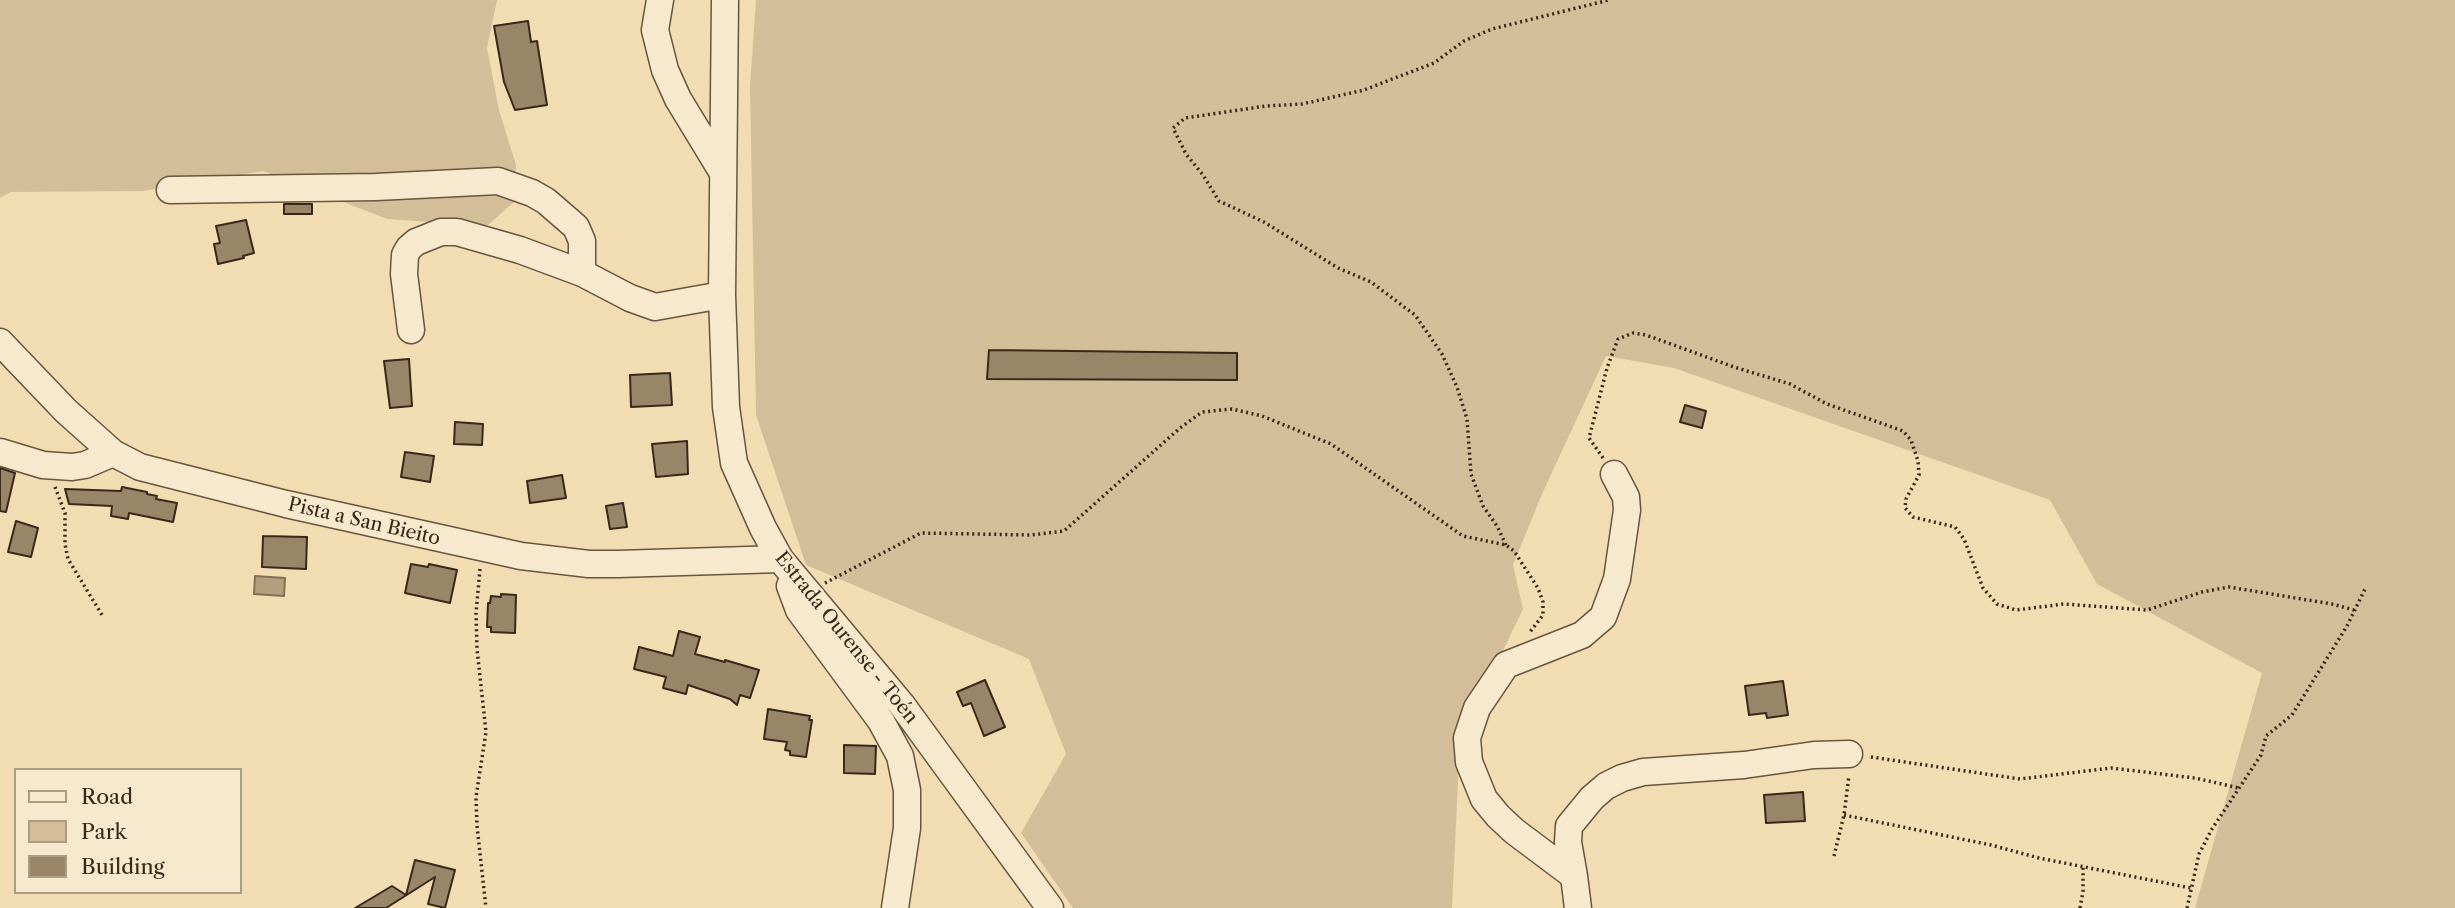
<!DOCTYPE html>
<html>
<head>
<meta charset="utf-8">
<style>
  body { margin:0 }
  #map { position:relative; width:2455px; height:908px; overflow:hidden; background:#f2ddb3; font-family:"Libre Caslon Text",serif }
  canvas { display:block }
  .legend { position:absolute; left:14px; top:768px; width:228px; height:126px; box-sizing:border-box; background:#f7e9ce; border:2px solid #ab9c85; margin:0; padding:9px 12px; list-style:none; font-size:21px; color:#392818 }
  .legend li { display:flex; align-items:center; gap:14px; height:35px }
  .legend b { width:35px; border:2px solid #ab9c85 }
</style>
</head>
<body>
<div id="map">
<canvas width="2455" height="908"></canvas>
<ul class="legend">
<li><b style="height:9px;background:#f7e9ce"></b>Road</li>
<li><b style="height:19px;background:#d3be99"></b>Park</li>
<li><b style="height:19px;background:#998669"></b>Building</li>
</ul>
</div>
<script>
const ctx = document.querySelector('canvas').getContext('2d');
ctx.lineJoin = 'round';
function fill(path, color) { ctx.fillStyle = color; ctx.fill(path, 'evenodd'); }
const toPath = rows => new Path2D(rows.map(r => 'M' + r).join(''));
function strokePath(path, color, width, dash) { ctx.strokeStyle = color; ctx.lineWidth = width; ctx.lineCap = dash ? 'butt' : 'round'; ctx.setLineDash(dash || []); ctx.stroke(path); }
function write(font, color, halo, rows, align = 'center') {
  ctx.font = font + ' "Libre Caslon Text",serif'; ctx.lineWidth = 5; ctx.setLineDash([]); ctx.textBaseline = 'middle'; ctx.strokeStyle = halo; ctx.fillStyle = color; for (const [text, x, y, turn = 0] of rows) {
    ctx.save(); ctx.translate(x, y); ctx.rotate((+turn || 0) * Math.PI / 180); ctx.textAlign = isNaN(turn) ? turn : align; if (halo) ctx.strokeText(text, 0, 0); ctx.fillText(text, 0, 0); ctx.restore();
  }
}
const green = toPath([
  [0,0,497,0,487,48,499,110,516,165,514,202,487,226,387,219,263,171,143,191,11,192,0,198],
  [756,0,2455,0,2455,908,2195,908,2262,673,2097,584,2050,500,1674,368,1606,356,1542,494,1513,565,1523,609,1460,740,1452,908,1073,908,1021,833,1066,754,1029,659,806,565,756,415,750,86]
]);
const water = toPath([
  [255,576,285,578,284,596,254,594,255,576]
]);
const building = toPath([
  [528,21,531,42,537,41,547,105,515,110,504,82,494,26,528,21],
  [284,204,312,204,312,214,284,214,284,204],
  [246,220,254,253,243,256,244,258,218,264,214,244,220,243,216,226,246,220],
  [989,350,1237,353,1237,380,987,379,989,350],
  [409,359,412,406,390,408,384,361,409,359],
  [670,373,672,405,631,407,630,375,670,373],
  [1685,405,1706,411,1702,428,1680,422,1685,405],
  [455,422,483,424,482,445,454,444,455,422],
  [687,441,688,474,656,477,652,444,687,441],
  [405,452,434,456,430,482,401,477,405,452],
  [0,468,15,473,6,512,0,511,0,468],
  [562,475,566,498,530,503,527,481,562,475],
  [122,487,147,492,147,494,157,496,156,499,177,503,173,522,129,513,128,519,111,516,112,506,69,504,65,489,121,491,122,487],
  [623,503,627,527,610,529,606,506,623,503],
  [16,521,38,528,31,557,8,552,16,521],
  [263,536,307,537,306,569,262,567,263,536],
  [411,564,428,567,429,564,457,570,450,603,405,593,411,564],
  [501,594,516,595,515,633,491,632,491,627,487,627,488,603,490,603,491,596,501,597,501,594],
  [679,631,700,637,695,654,725,662,725,660,759,670,750,698,740,695,737,705,730,699,688,685,686,694,663,688,666,677,634,669,639,647,673,656,679,631],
  [985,680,1005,727,984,736,971,703,963,706,957,692,985,680],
  [1783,681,1788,715,1767,718,1766,713,1749,715,1745,686,1783,681],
  [768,709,810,716,809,720,812,720,806,757,790,755,790,751,785,750,787,742,764,739,768,709],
  [844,745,876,746,875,774,844,773,844,745],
  [1803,792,1805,821,1766,823,1764,795,1803,792],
  [415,860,455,870,445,908,428,904,435,877,386,908,355,908,392,886,406,895,415,860]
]);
const path = toPath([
  [1603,458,1589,438,1607,368,1618,339,1633,333,1646,335,1734,367,1790,384,1827,404,1903,431,1911,440,1918,461,1919,475,1906,499,1905,508,1913,517,1955,527,1964,539,1983,588,1997,604,2016,610,2064,604,2147,610,2202,592,2229,587,2332,604,2354,610],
  [55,487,65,513,65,544,68,559,102,615],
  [1506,545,1497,526,1483,506,1471,474,1467,419,1457,387,1442,354,1415,315,1371,282,1338,268,1264,222,1219,201,1203,175,1186,154,1173,128,1185,118,1266,106,1302,104,1364,90,1434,63,1464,41,1492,29,1609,0],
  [480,569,476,613,477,649,486,732,476,797,477,826,486,908],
  [825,583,921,533,1031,535,1064,531,1180,428,1202,412,1232,409,1262,416,1331,444,1463,536,1506,545,1514,551,1538,588,1543,602,1543,615,1530,632],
  [1871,757,2020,779,2111,768,2195,778,2239,788],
  [1844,815,1991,845,2039,858,2191,888],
  [1834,856,1844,815,1849,775],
  [2080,908,2083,891,2083,866],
  [2187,908,2199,854,2212,829,2261,755,2266,736,2292,715,2347,626,2365,589]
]);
const minor = toPath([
  [660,0,655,30,665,70,678,99,723,173],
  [725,0,722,295,726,407,734,463,763,528,780,559,902,705,1050,908],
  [170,190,376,187,498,181,532,193,546,201,576,227,582,241,582,273],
  [411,330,404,274,405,255,409,248,416,242,441,232,457,232,520,250,582,273,630,298,655,307,722,295],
  [0,342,66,411,113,453,140,467,286,504,521,556,589,564,618,564,780,559],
  [0,452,43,465,72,467,85,465,113,453],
  [790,586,799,610,881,721,900,756,907,790,907,828,895,908],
  [1574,876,1568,842,1569,826,1592,798,1606,786,1622,778,1643,772,1744,765,1814,755,1849,754],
  [1578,908,1574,876,1514,831,1498,816,1484,799,1469,762,1467,738,1477,708,1506,665,1582,635,1603,617,1617,579,1627,510,1626,497,1614,474]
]);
const streetNames = [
  ["Pista a San Bieito",364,522,13],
  ["Estrada Ourense - Toén",846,638,51]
];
fill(green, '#d3be99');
fill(water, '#b39f7e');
strokePath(water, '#826f55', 2);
fill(building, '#998669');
strokePath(building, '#392818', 2);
strokePath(minor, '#67553f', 29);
strokePath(path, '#392818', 3.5, [2, 3.5]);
strokePath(minor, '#f7e9ce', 26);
write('19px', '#392818', '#f7e9ce', streetNames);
</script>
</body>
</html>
